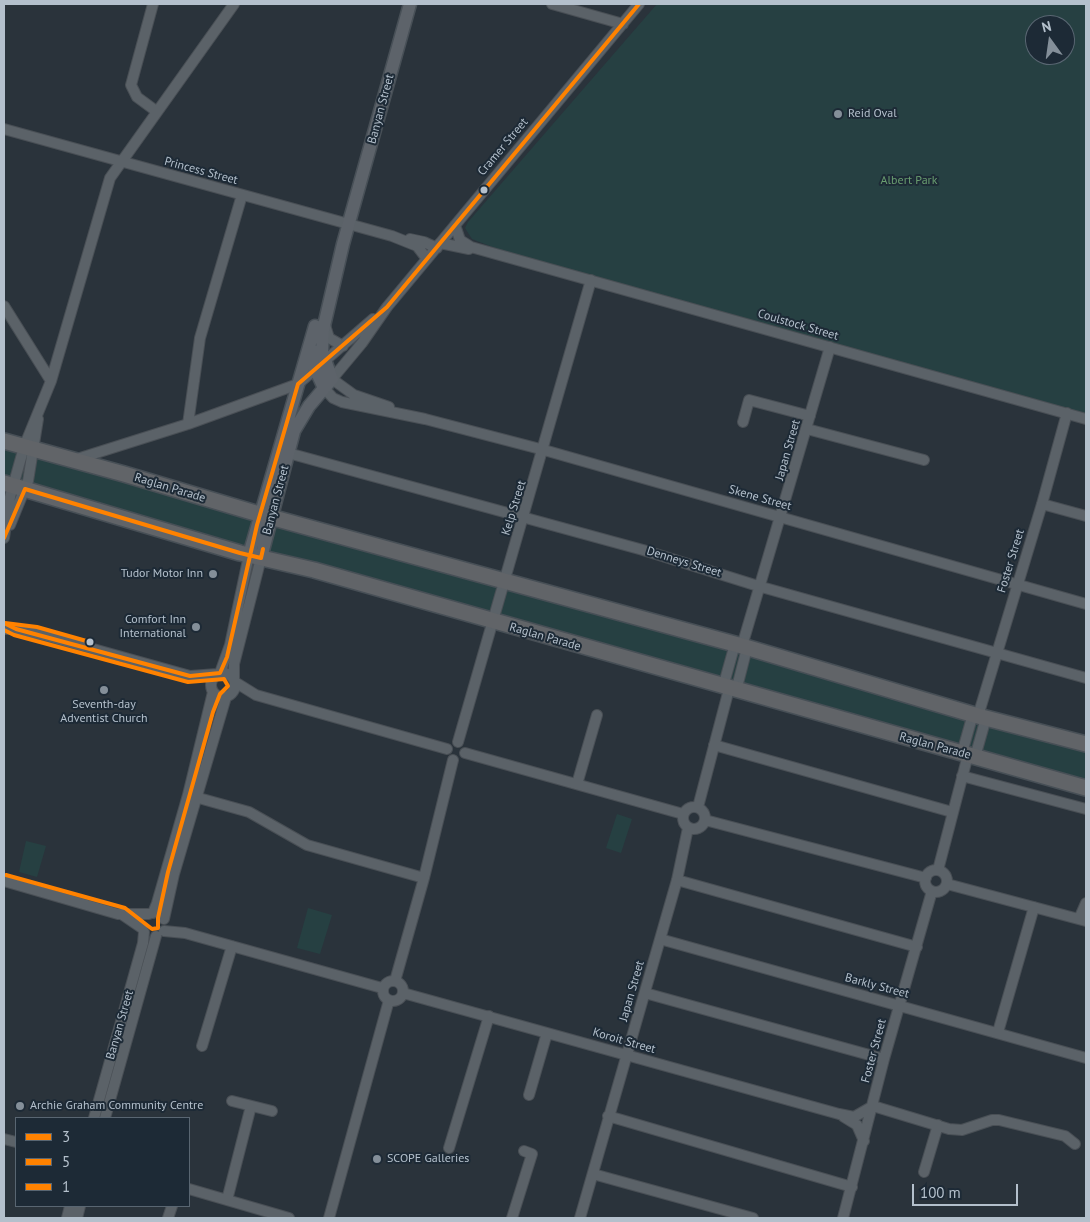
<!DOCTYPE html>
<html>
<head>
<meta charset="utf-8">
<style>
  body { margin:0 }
  #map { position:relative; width:1090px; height:1222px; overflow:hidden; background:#2a333b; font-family:"PT Sans",sans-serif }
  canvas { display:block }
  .frame { position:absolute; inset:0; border:5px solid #b4c0cc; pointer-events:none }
  .legend { position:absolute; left:15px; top:1117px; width:175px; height:90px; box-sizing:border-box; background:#1d2a36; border:1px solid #596672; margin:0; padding:6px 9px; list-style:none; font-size:15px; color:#b4c0cc }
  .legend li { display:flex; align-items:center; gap:10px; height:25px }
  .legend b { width:25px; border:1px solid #596672 }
  .north { position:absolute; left:1025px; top:15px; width:50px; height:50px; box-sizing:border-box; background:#1d2a36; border:1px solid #596672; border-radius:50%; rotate:346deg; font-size:14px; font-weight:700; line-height:20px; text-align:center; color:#b4c0cc }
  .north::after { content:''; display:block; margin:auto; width:18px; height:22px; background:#848f99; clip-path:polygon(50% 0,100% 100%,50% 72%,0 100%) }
  .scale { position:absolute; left:912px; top:1184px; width:106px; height:22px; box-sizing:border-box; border:2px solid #b4c0cc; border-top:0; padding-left:6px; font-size:15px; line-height:18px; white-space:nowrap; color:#b4c0cc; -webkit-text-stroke:4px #1d2a36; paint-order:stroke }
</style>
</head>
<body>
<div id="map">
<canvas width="1090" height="1222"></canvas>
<div class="frame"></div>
<ul class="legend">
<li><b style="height:6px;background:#ff8200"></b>3</li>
<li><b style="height:6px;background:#ff8200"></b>5</li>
<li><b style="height:6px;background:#ff8200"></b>1</li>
</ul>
<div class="north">N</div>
<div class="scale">100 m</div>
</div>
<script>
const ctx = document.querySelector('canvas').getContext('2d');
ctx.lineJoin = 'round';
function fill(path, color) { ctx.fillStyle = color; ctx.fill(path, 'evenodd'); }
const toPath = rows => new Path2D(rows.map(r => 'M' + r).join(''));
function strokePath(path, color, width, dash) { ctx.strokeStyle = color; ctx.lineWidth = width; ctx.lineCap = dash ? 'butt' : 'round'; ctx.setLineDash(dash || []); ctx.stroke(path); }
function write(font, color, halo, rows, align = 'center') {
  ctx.font = font + ' "PT Sans",sans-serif'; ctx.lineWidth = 4; ctx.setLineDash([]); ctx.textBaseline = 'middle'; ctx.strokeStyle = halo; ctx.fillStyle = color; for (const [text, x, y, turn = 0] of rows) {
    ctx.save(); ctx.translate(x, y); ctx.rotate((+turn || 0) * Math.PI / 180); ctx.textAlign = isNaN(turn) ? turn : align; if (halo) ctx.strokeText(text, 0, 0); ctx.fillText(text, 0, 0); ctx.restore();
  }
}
const green = toPath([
  [657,4,1086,4,1086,415,505,252,472,239,465,228,468,222],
  [1035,25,1065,25,1065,55,1035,55],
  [4,442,1086,744,1086,788,4,483],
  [617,814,632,819,621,853,606,848],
  [26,841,46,846,37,877,19,872],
  [308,908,332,915,320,954,297,948]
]);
const minor = toPath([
  [153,4,131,85,137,97,156,111],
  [552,4,623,24],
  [4,129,392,236,417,246,427,259],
  [455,225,460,240,471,247,1086,419],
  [410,239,424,242,437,248],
  [440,243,469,249],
  [4,306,51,381],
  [325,325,329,338,343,346],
  [324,388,333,398,342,402,425,419,544,450,1086,604],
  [389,407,354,395,332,379,362,343,387,307,639,4],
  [743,422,749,400,810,416],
  [188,424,200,338,242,195],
  [807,429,924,460],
  [288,453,643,550,758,586,1086,678],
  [77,459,188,424,298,384,373,319],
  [1042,504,1086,516],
  [10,525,28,481,38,419],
  [4,538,10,497,24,447,51,381,110,178,234,4],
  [4,629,16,629,43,635,190,676,217,674],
  [742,646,830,347],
  '211 685a12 12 0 1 1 24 0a12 12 0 1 1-24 0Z',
  [220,673,230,645,249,555],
  [234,679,234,664,261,558],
  [235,682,256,695,447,749],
  [723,687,735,644],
  [736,691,747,648],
  [978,716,1042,504,1067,413],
  [458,742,591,280],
  [714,745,952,812],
  [465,753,683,814],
  [962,753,973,714],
  [975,757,986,718],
  [962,776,1086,809],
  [577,784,597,715],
  [188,795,249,812,307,845,424,878],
  '683 818a11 11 0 1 1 22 0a11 11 0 1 1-22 0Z',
  [698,807,729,689],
  [705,820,926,878],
  [938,870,968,755],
  '925 881a11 11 0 1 1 22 0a11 11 0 1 1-22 0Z',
  [677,880,917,947],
  [4,881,118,914,149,914],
  [947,884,1086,921],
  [153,913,157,903,188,795,213,692],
  [123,915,142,928],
  [164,919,174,874,226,697],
  [1079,919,1086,903],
  [164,931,185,933,382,988],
  [660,939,1086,1058],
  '383 991a10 10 0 1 1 20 0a10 10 0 1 1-20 0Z',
  [395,981,424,878,453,760],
  [403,993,839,1114,854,1117,873,1106,949,1129,962,1130,992,1120,999,1120,1065,1136,1075,1144],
  [645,993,884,1059],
  [998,1032,1034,907],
  [202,1046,232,946],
  [529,1095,547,1033],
  [232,1101,272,1111],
  [608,1116,852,1187],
  [844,1117,857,1125,864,1141],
  [94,1118,143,943,144,932],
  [105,1118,156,936],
  [4,1139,16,1142],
  [449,1148,489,1016],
  [924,1172,938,1125],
  [593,1174,753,1218],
  [189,1189,289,1218],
  [227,1200,251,1106],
  [67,1218,70,1206],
  [77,1218,80,1206],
  [168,1218,172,1206],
  [329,1218,389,1000],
  [512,1218,532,1154,524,1151],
  [580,1218,677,880,688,828],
  [843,1218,884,1059,932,891]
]);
const major = toPath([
  [311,349,313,364,324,388],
  [249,555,315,326],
  [261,558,294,431,309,406,332,379,322,352,323,330,343,244,410,4]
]);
const highway = toPath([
  [4,441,124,474,252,512,742,646,978,716,1086,744],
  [4,483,240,553,314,570,1086,788]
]);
const bus1 = toPath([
  [4,538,25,489,240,553,261,558,263,549],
  [4,623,16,629,190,676,220,673,227,657,257,525,298,384,387,307,639,4]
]);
const bus2 = toPath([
  [4,630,14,635,188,682,224,679,228,686,220,694,213,712,168,872,158,918,158,928,152,929,125,908,6,875]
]);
const bus3 = toPath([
  [5,623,37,627,90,642]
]);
const markers = [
  [838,114,5,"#848f99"],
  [484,190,4.5,"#b4c0cc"],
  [213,574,5,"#848f99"],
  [196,627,5,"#848f99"],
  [90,642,4.5,"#b4c0cc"],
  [104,690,5,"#848f99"],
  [20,1106,5,"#848f99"],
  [377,1159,5,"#848f99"]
];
const streetNames = [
  ["Banyan Street",381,109,-75],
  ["Cramer Street",503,147,-50],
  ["Princess Street",201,171,15],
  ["Coulstock Street",798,325,16],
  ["Japan Street",788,450,-74],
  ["Raglan Parade",170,488,17],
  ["Skene Street",760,498,16],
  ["Banyan Street",276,500,-75],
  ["Kelp Street",514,508,-73],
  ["Foster Street",1011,561,-73],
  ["Denneys Street",684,562,17],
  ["Raglan Parade",545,637,16],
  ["Raglan Parade",935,746,15],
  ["Barkly Street",877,986,15],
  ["Japan Street",632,991,-74],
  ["Banyan Street",120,1025,-74],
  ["Koroit Street",624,1041,16],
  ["Foster Street",874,1051,-75]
];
const poiNames = [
  ["Reid Oval",848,114],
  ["Tudor Motor Inn",203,574,"right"],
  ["Comfort Inn",186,620,"right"],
  ["International",186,634,"right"],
  ["Seventh-day",104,705,"center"],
  ["Adventist Church",104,719,"center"],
  ["Archie Graham Community Centre",30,1106],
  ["SCOPE Galleries",387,1159]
];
const parkNames = [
  ["Albert Park",909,181]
];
fill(green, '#264042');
strokePath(minor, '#494f55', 12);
strokePath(major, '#485057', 15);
strokePath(highway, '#474f56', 18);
strokePath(minor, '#5b6268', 10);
strokePath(major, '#5d636a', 12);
strokePath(highway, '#616468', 15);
strokePath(bus1, '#ff8200', 4);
strokePath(bus2, '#ff8200', 4);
strokePath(bus3, '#ff8200', 4);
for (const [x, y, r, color] of markers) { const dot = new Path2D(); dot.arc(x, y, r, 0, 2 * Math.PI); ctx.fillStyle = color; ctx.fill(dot); strokePath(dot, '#1d2a36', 2); }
write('12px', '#b4c0cc', '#1d2a36', streetNames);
write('12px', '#b4c0cc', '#1d2a36', poiNames, 'left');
write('12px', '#6a9e70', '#1d2a36', parkNames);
</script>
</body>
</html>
